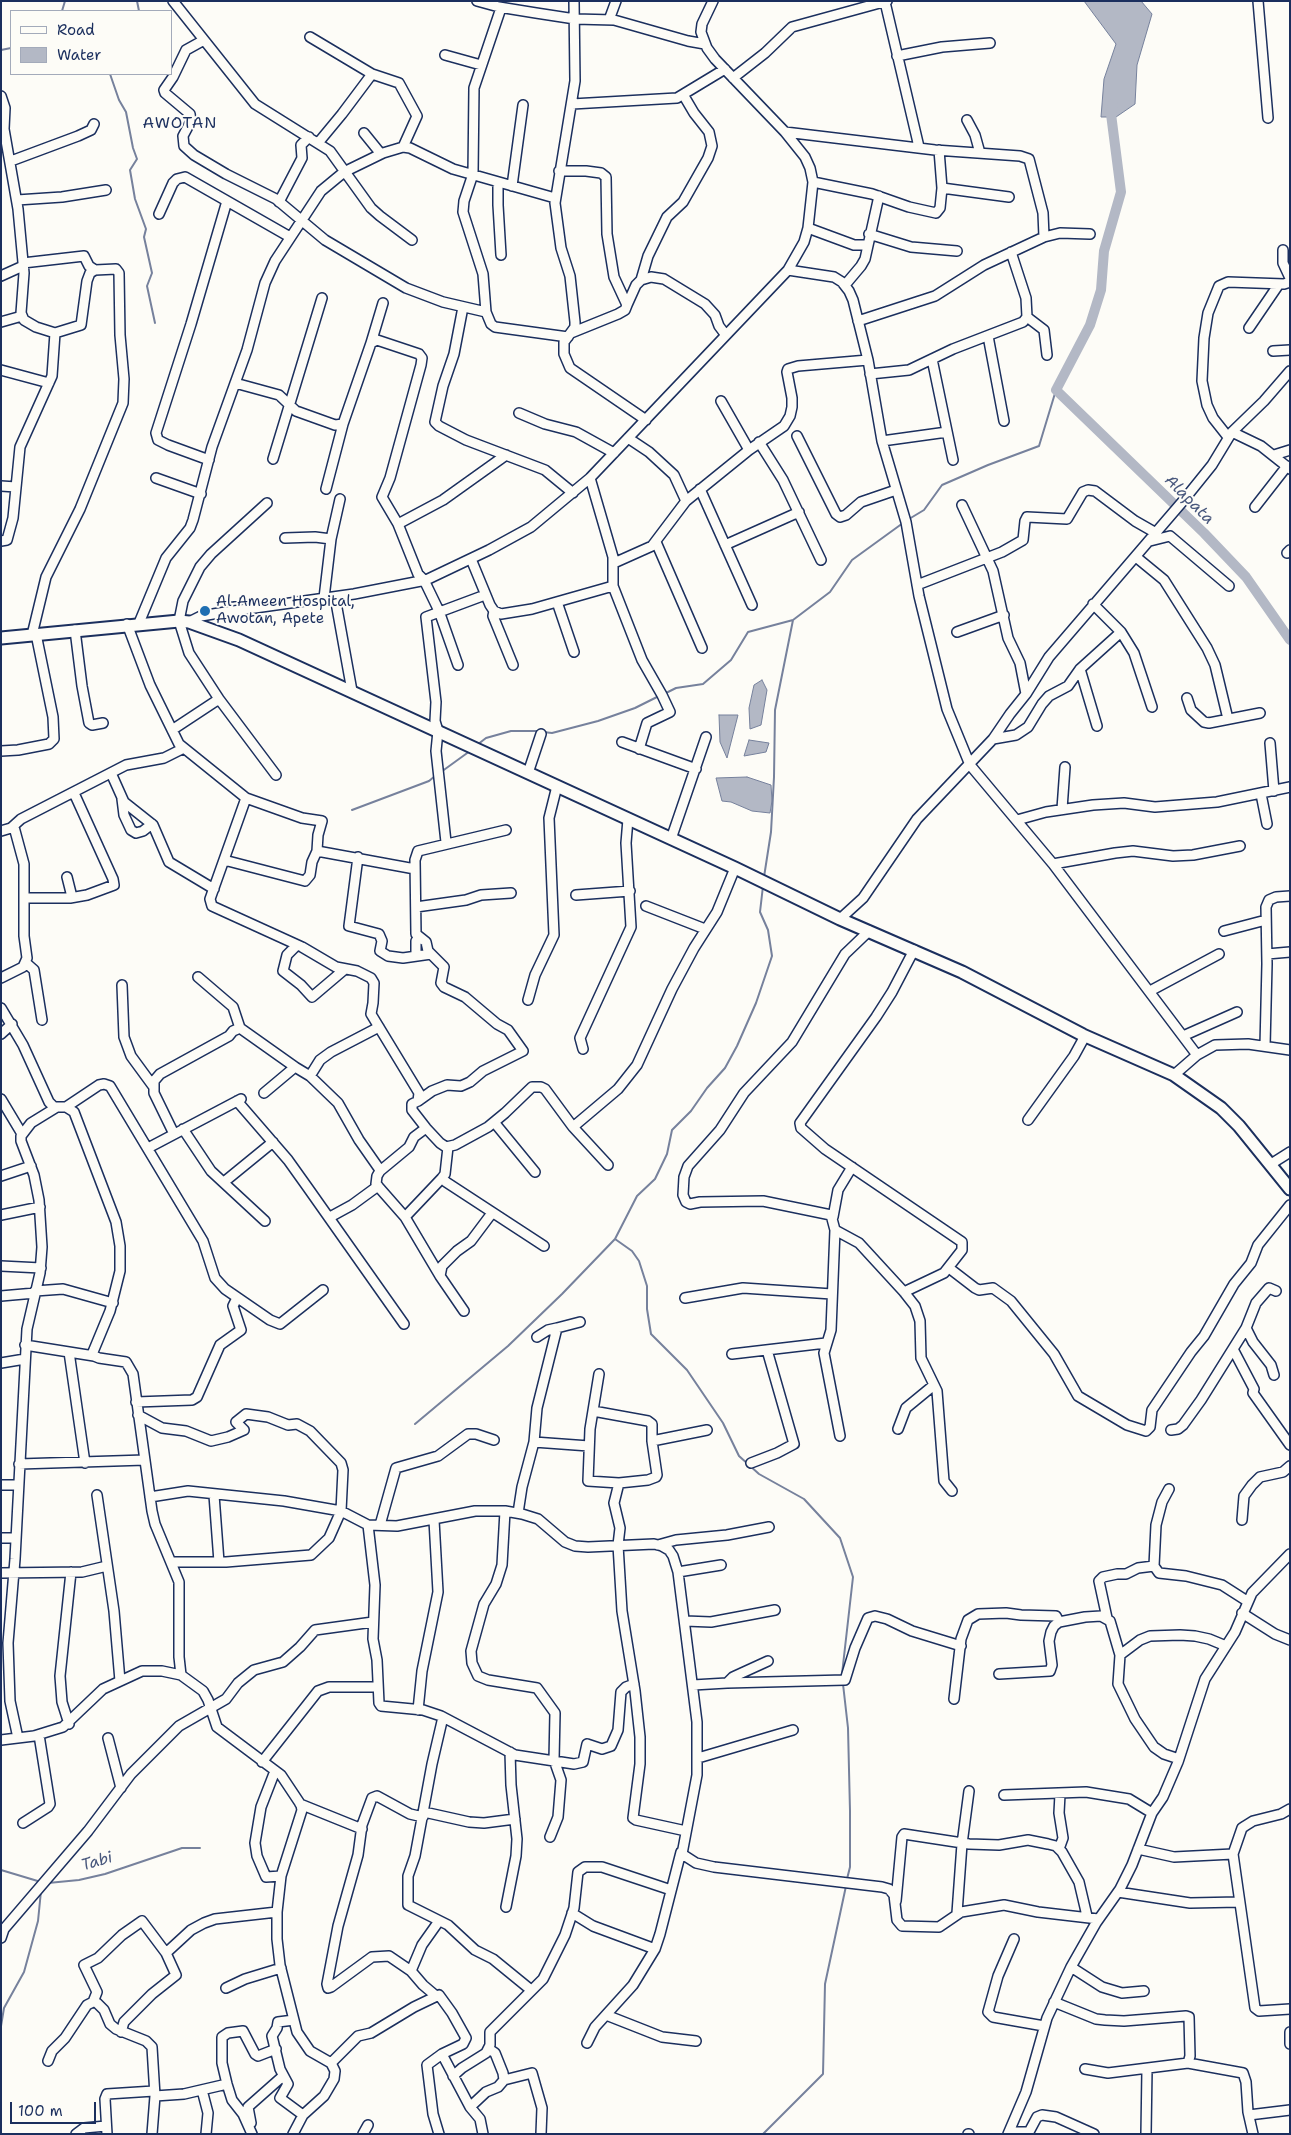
<!DOCTYPE html>
<html>
<head>
<meta charset="utf-8">
<style>
  body { margin:0 }
  #map { position:relative; width:1291px; height:2135px; overflow:hidden; background:#fdfcf7; font-family:"Shantell Sans",sans-serif }
  canvas { display:block }
  .frame { position:absolute; inset:0; border:2px solid #1b2f5e; pointer-events:none }
  .legend { position:absolute; left:10px; top:10px; width:162px; height:65px; box-sizing:border-box; background:#fdfcf7; border:1px solid #a3aaba; margin:0; padding:6px 9px; list-style:none; font-size:15px; color:#1b2f5e }
  .legend li { display:flex; align-items:center; gap:10px; height:25px }
  .legend b { width:25px; border:1px solid #a3aaba }
  .scale { position:absolute; left:10px; top:2102px; width:86px; height:22px; box-sizing:border-box; border:2px solid #1b2f5e; border-top:0; padding-left:6px; font-size:15px; line-height:18px; white-space:nowrap; color:#1b2f5e; -webkit-text-stroke:4px #fdfcf7; paint-order:stroke }
</style>
</head>
<body>
<div id="map">
<canvas width="1291" height="2135"></canvas>
<div class="frame"></div>
<ul class="legend">
<li><b style="height:6px;background:#fdfcf7"></b>Road</li>
<li><b style="height:14px;background:#b3b8c5"></b>Water</li>
</ul>
<div class="scale">100 m</div>
</div>
<script>
const ctx = document.querySelector('canvas').getContext('2d');
ctx.lineJoin = 'round';
function fill(path, color) { ctx.fillStyle = color; ctx.fill(path, 'evenodd'); }
const toPath = rows => new Path2D(rows.map(r => 'M' + r).join(''));
function strokePath(path, color, width, dash) { ctx.strokeStyle = color; ctx.lineWidth = width; ctx.lineCap = dash ? 'butt' : 'round'; ctx.setLineDash(dash || []); ctx.stroke(path); }
function write(font, color, halo, rows, align = 'center') {
  ctx.font = font + ' "Shantell Sans",sans-serif'; ctx.lineWidth = 4; ctx.setLineDash([]); ctx.textBaseline = 'middle'; ctx.strokeStyle = halo; ctx.fillStyle = color; for (const [text, x, y, turn = 0] of rows) {
    ctx.save(); ctx.translate(x, y); ctx.rotate((+turn || 0) * Math.PI / 180); ctx.textAlign = isNaN(turn) ? turn : align; if (halo) ctx.strokeText(text, 0, 0); ctx.fillText(text, 0, 0); ctx.restore();
  }
}
const water = toPath([
  [1084,1,1141,1,1152,14,1137,65,1135,104,1116,117,1101,117,1104,79,1116,44,1084,1],
  [762,680,767,690,761,725,750,729,749,708,754,685,762,680],
  [719,715,738,715,727,758,720,742,719,715],
  [749,740,769,743,766,752,744,756,749,740],
  [747,777,771,785,772,801,770,813,752,811,731,802,722,801,716,778,747,777]
]);
const stream = toPath([
  [137,1,139,11],
  [62,11,65,1],
  [1,50,11,48],
  [110,74,119,100,126,112,133,148,137,159,130,170,135,199,146,229,144,237,152,273,147,286,155,323],
  [909,519,924,510,942,485,988,465,1039,446,1056,390],
  [664,694,676,688,703,684,731,660,748,632,793,620,830,592,852,560,903,523],
  [543,732,552,733,598,721,635,708,659,696],
  [477,745,486,738,511,731,539,731],
  [441,772,470,751],
  [352,810,429,781,435,776],
  [764,877,771,832,774,777,775,710,793,620],
  [615,1239,632,1251,639,1261,647,1286,647,1309,651,1334,687,1370,723,1423,739,1456,759,1474,804,1499,840,1538,853,1577,842,1674],
  [415,1424,508,1346,562,1294,615,1239,637,1196,655,1179,667,1154,672,1130,691,1111,707,1088,725,1068,737,1046,756,1003,772,956,768,930,760,912,763,886],
  [843,1684,848,1728,850,1811,850,1867,847,1879],
  [1,1870,41,1882],
  [48,1883,79,1880,105,1874,182,1848,200,1848],
  [1,2026,4,2008,24,1972,38,1921,41,1891],
  [763,2134,823,2074,825,1984,846,1886]
]);
const river = toPath([
  [1113,104,1111,114,1121,192,1104,251,1101,290,1090,325,1056,390,1204,533,1246,577,1290,640]
]);
const minor = toPath([
  [173,1,255,104,330,151,371,208,380,216,412,240],
  [477,1,499,7,536,13,575,19,614,20,688,41,705,44],
  [574,1,575,81,555,203,561,248,570,276,575,322,575,327,564,342,564,354,570,368,646,420],
  [1258,1,1268,118],
  [885,2,919,147],
  [501,8,474,88,473,174,464,201,463,212,483,274,486,312,491,324,495,327,568,337],
  [609,20,616,1],
  [310,37,372,74,399,83,417,116,403,147],
  [204,40,186,50,173,77,164,90,165,93,190,114,191,121,183,136,184,146,194,155,226,174,276,199,325,240,406,288,443,302,486,312],
  [445,55,481,65],
  [897,56,942,47,990,43],
  [733,78,765,53,792,27,887,1],
  [1,96,5,108,4,129,18,209,24,273,21,313,24,320,36,327,55,333,81,325,87,281,90,273,95,270,116,269,119,273,120,335,124,379,123,403,80,509,46,577,32,635],
  [572,104,677,98,725,69],
  [967,120,975,135,980,153],
  [785,132,935,150,1020,156,1029,159,1043,213,1044,237,984,265,935,296,858,321],
  [364,133,381,154],
  [318,143,342,114,372,74],
  [11,161,78,136,91,130,94,124],
  [559,171,586,171,601,173,606,177,607,234,614,277,627,305,625,310,618,314,571,333],
  [498,182,498,205,501,255],
  [813,182,872,194,909,207,936,213,940,208,942,188,939,150],
  [512,186,523,105],
  [942,188,1009,197],
  [17,200,62,197,106,190],
  [279,202,302,158,301,145,309,137],
  [159,214,173,183,177,179,185,177,290,237],
  [808,228,854,245,867,245],
  [869,234,911,247,957,251],
  [1044,237,1060,233,1090,234],
  [1283,250,1283,263,1290,278],
  [23,263,84,256,89,266,95,270],
  [788,270,834,277,842,282,849,291,853,300,868,360,882,441,906,522,919,596,947,709,970,765,1053,864,1197,1055],
  [1,276,23,266],
  [641,280,648,256,667,217,683,202,708,158,712,146,709,132,694,113,684,96],
  [1290,282,1284,284,1228,282,1219,286,1208,313,1204,338,1202,381,1207,405,1213,418,1228,437,1232,432,1261,446,1290,469],
  [845,285,861,266,865,259,879,196],
  [627,305,636,285,641,280,651,277,664,279,705,304,715,315,719,326,725,334],
  [463,307,454,354,443,386,435,422,439,426,466,440,545,470,573,493],
  [1027,317,1044,330,1047,355],
  [1,322,22,316],
  [1249,328,1279,284],
  [988,336,1004,421],
  [371,343,383,303],
  [1273,351,1290,350],
  [932,359,953,460],
  [1,370,49,383],
  [870,374,909,370,953,349,1023,322,1027,317,1026,298,1011,252],
  [235,383,279,395,296,411,335,425,343,424],
  [721,401,749,450],
  [519,413,545,424,576,432,614,453],
  [797,436,836,514,840,517,846,515,861,502,896,490],
  [628,438,649,452,674,475,686,501],
  [882,441,947,432],
  [759,442,783,480,821,560],
  [1274,455,1290,450],
  [273,459,322,298],
  [209,460,168,445,158,440,156,433,191,324,227,201],
  [156,478,201,494],
  [590,478,613,557,613,586,642,660,662,695,670,712,647,723,639,749],
  [1,486,16,487],
  [326,489,343,424,371,343,377,340,419,354,422,358,421,365,390,478,382,497,398,524,418,574,424,580,439,611,458,665],
  [700,489,752,605],
  [267,503,211,554,200,567,183,601,179,621,189,653,219,699,276,775],
  [962,505,993,571,1008,638,1020,663,1026,694],
  [1255,507,1287,466],
  [398,524,443,500,506,455],
  [285,538,315,537,331,539],
  [1,541,7,540,13,518,20,447,52,376,55,333],
  [1150,541,1170,536,1229,586],
  [656,542,702,648],
  [725,545,799,512],
  [1287,553,1290,550],
  [1136,557,1164,580,1207,648,1215,665,1228,719],
  [471,559,490,605,494,611,501,614,532,609,613,586],
  [614,563,652,546,686,501,749,450,784,426,790,416,792,407,792,398,787,372,788,369,798,366,868,360],
  [917,585,1002,552,1023,540,1025,521,1027,517,1067,519,1083,492,1088,490,1095,491,1135,521,1156,533],
  [335,597,352,691],
  [324,598,331,539,340,499],
  [557,602,574,652],
  [1093,604,1121,632,1134,653,1152,707],
  [494,611,493,616,513,665],
  [189,622,201,616,219,613,354,594,426,580,489,550,531,527,590,478,788,270,804,242,808,228,813,182,810,168,805,157,785,132,715,59,707,48,701,32,702,24,713,1],
  [139,623,166,558,190,528,193,520,212,447,247,350,265,283,275,261,321,191,344,172,383,153,403,147,410,148,453,169,555,198],
  [127,624,150,685,179,744,246,798,210,899,212,906,302,947,336,967,357,971,371,978,374,983,373,1003,371,1014,419,1093,418,1101,412,1104,412,1110,426,1128,440,1143,446,1147,455,1145,488,1127,505,1113,532,1087,541,1087,545,1089,573,1127,618,1089,637,1065,672,989,694,948,717,912,735,868],
  [75,630,82,686,89,723,92,725,103,723],
  [957,632,1004,615],
  [1080,669,1097,726],
  [1187,698,1191,710,1204,722,1209,723,1260,713],
  [172,730,219,699],
  [993,739,1016,735,1028,727,1042,704,1049,696,1068,686,1080,669,1121,632],
  [622,742,696,769],
  [1270,743,1274,791],
  [1,751,18,750,49,744,54,739,53,717,36,634],
  [111,773,124,802,153,825,169,862,214,889],
  [528,773,541,734],
  [1261,794,1267,824],
  [122,799,124,815,131,830,136,833,143,831,152,824],
  [1062,809,1065,767],
  [1017,820,1046,812,1093,805,1124,803,1155,807,1217,802,1290,787],
  [1,831,11,828,21,819,126,765,164,758,182,749],
  [671,839,706,737],
  [446,842,436,751,438,731,435,721,436,702,426,617,485,595],
  [317,851,415,869],
  [358,857,349,926,379,934,382,941,380,951,388,956,403,958,431,954],
  [224,860,305,881,310,875,312,862,317,851,318,835,322,821,302,818,246,798],
  [1053,864,1115,853,1133,851,1173,856,1193,855,1240,846],
  [67,877,72,897],
  [576,895,630,891],
  [25,898,70,898,87,895,114,885,113,879,74,793],
  [646,906,705,929],
  [416,907,466,900,481,895,511,893],
  [840,919,863,898,917,819,993,739,1010,714,1026,694,1049,657,1183,501,1212,465,1232,432,1264,401,1290,371],
  [869,931,845,954,792,1042,744,1093,720,1130,688,1166,684,1177,683,1195,686,1202,690,1204,700,1202,763,1201,831,1215,835,1230,859,1243,904,1292,915,1306,920,1321,921,1358,937,1391,944,1481,952,1491],
  [1224,931,1266,920],
  [297,945,287,955,283,971,301,985,312,997,345,969],
  [1267,954,1290,952],
  [416,956,416,941,419,937],
  [26,963,34,970,42,1020],
  [198,977,233,1007,240,1028],
  [1,978,23,967,27,958,24,936,24,864,14,827],
  [122,985,124,1037,131,1056,153,1086],
  [1150,991,1219,954],
  [528,1000,535,975,554,935,549,818,557,786],
  [1,1008,23,1045,49,1102,54,1107,66,1107,74,1112,116,1222,120,1246,120,1271,110,1311,93,1352,94,1356,99,1358,126,1362,133,1374,152,1511,155,1524,179,1582,179,1657,181,1675,203,1691,208,1700,217,1727,281,1775,301,1805,302,1810,281,1876,277,1912,277,1939,280,1965,297,2032,310,2051,331,2063,335,2071,334,2079,324,2096,303,2115,293,2134],
  [1,1034,12,1024],
  [1183,1036,1237,1012],
  [1265,1046,1267,964,1266,907,1269,900,1276,897,1290,896],
  [583,1049,580,1038,631,927,626,843,628,819],
  [1174,1075,1197,1055,1215,1045,1248,1044,1290,1050],
  [310,1076,320,1060,331,1052,379,1027],
  [264,1093,295,1067,310,1076,338,1103,359,1140,380,1170],
  [1,1099,22,1134],
  [237,1101,288,1160,308,1188,404,1324],
  [418,1101,432,1091,447,1085,461,1086,470,1082,483,1071,523,1051,508,1030,497,1024,465,997,444,987,441,983,444,967,428,951,426,942,416,934,415,860,418,851,506,830],
  [66,1107,99,1085,104,1084,110,1086,203,1241,215,1278,225,1289,270,1320,280,1324,323,1290],
  [1028,1120,1074,1056,1085,1036],
  [494,1122,535,1172],
  [573,1127,608,1165],
  [426,1128,414,1137,409,1147,380,1171,377,1176,376,1184,405,1217,440,1276,464,1311],
  [183,1129,211,1171,265,1221],
  [174,1134,154,1093,154,1081,160,1074,229,1036,233,1031,240,1028,295,1067],
  [448,1147,445,1174,442,1178,446,1182,544,1246],
  [148,1148,241,1099],
  [1271,1164,1290,1152],
  [1,1176,31,1166],
  [224,1182,273,1142],
  [1,1215,40,1207],
  [330,1217,352,1205,378,1186],
  [405,1217,442,1178],
  [833,1217,838,1190,852,1167],
  [835,1230,831,1330,824,1353,840,1436],
  [1,1266,41,1268],
  [949,1268,975,1288,979,1290,993,1288,1011,1301,1054,1354,1078,1396,1127,1425,1146,1431,1150,1427,1152,1410,1191,1352,1204,1336,1234,1284,1251,1263,1258,1245,1290,1205],
  [440,1276,442,1266,457,1251,471,1241,492,1213],
  [35,1291,63,1289,113,1303],
  [904,1292,944,1273,962,1250,962,1242,825,1149,801,1128,800,1123,876,1017,892,992,914,950],
  [1,1296,35,1293],
  [685,1298,743,1288,832,1294],
  [557,1328,580,1322],
  [1246,1328,1253,1342,1271,1365,1274,1375],
  [25,1345,94,1356],
  [1233,1349,1254,1389,1253,1393,1290,1445],
  [69,1352,85,1463],
  [732,1354,826,1343],
  [1,1363,25,1359],
  [599,1374,590,1429,588,1481,619,1483,648,1480,656,1477,657,1475,652,1441,707,1430],
  [136,1402,192,1400,197,1397,220,1345,241,1330,233,1306,237,1298],
  [593,1411,648,1421,652,1424,652,1441],
  [138,1415,162,1428,186,1431,211,1441,228,1437,244,1430,236,1422,246,1414,268,1417,288,1425,297,1424,310,1431,341,1463,343,1470,341,1511,329,1538,311,1555,226,1562,171,1562],
  [898,1429,906,1408,934,1385],
  [1171,1430,1178,1429,1183,1425,1201,1400,1246,1328,1256,1303,1269,1288,1276,1291],
  [534,1442,589,1446],
  [751,1463,777,1453,794,1444,767,1350],
  [19,1464,145,1460],
  [619,1483,614,1503,620,1528,618,1545,622,1611,635,1691,640,1737,640,1764,633,1818,636,1820,686,1831],
  [1,1485,18,1485],
  [1169,1489,1162,1502,1156,1525,1154,1566,1159,1573,1186,1576,1222,1585,1247,1601],
  [97,1495,114,1611,120,1681],
  [214,1495,219,1562],
  [150,1497,188,1491,284,1501,341,1511,368,1525,397,1526,475,1511,505,1511,522,1514,538,1519,565,1542,575,1546,588,1547,654,1544,662,1546,669,1550,673,1556,678,1572,697,1722,697,1775,682,1854,696,1863,714,1867,882,1887,889,1889,894,1895,897,1920,902,1926,939,1927,961,1912,1004,1905,1038,1912,1098,1919],
  [505,1511,502,1565,496,1584,484,1604,471,1651,472,1663,478,1676,488,1680,537,1688,555,1713,554,1760,561,1780,558,1817,550,1837],
  [518,1513,522,1487,534,1442,537,1408,557,1328,548,1330,537,1337],
  [1242,1520,1244,1496,1252,1485,1260,1477,1283,1472,1290,1466],
  [368,1525,375,1585,373,1639,377,1660,379,1703,381,1706,423,1710,441,1716,515,1755,574,1764,583,1762,587,1744,602,1749,611,1746,618,1730,621,1692,626,1687,634,1684],
  [380,1525,396,1468,438,1456,468,1434,476,1434,494,1440],
  [1,1538,16,1538],
  [658,1545,676,1540,727,1535,769,1527],
  [678,1572,721,1565],
  [1,1573,82,1572,107,1566],
  [1242,1613,1275,1634,1290,1640],
  [1107,1618,1099,1581,1103,1577,1117,1574,1126,1574,1138,1568,1154,1566],
  [685,1621,711,1622,775,1610],
  [999,1674,1050,1671,1052,1665,1049,1641,1051,1632,1054,1626,1059,1622,1085,1617,1101,1616,1110,1621,1120,1655],
  [727,1683,845,1680,855,1648,868,1618,875,1616,887,1619,912,1631,961,1646],
  [693,1685,727,1683,733,1677,768,1661],
  [954,1699,961,1639,968,1620,978,1614,1006,1613,1021,1615,1056,1616,1059,1622],
  [418,1710,422,1671,438,1592,434,1520],
  [443,1717,432,1764,415,1856,408,1876,408,1905,448,1925,475,1950,493,1959,531,1990],
  [69,1724,62,1702,60,1676,71,1572],
  [18,1738,10,1701,8,1643,15,1559,27,1329,40,1273,42,1247,39,1200,34,1175,21,1141,21,1136,31,1123,57,1107],
  [108,1738,121,1788],
  [1,1740,34,1736,63,1727,103,1689,142,1671,162,1671,181,1675],
  [698,1758,793,1730],
  [1179,1759,1164,1754,1154,1747,1135,1719,1118,1684,1120,1655,1140,1640,1150,1636,1180,1635,1195,1636,1209,1639,1226,1646],
  [262,1762,318,1691,329,1687,377,1687],
  [275,1771,261,1807,255,1843,257,1856,266,1877,281,1876],
  [1004,1795,1086,1792,1129,1799,1152,1813],
  [300,1804,362,1829],
  [424,1812,469,1822,484,1823,515,1819],
  [423,1817,410,1814,377,1796,372,1798,362,1825,358,1855,338,1926,327,1984,328,1988,331,1987,372,1957,389,1956,411,1971,423,1985,436,1996],
  [23,1823,48,1807,50,1804,39,1735],
  [1059,1849,1063,1838,1059,1813,1060,1794],
  [1138,1849,1174,1857,1233,1854,1242,1828,1245,1826,1253,1821,1281,1814,1290,1809],
  [1233,1854,1255,2008,1259,2011,1290,2009],
  [1118,1892,1190,1903,1239,1902],
  [896,1901,902,1837,904,1834,969,1844,999,1845,1028,1840,1048,1844,1056,1846,1062,1852,1079,1882,1087,1916],
  [506,1907,516,1856,517,1839,511,1785,510,1752],
  [572,1913,593,1926,655,1949],
  [957,1913,962,1844,969,1791],
  [1,1938,4,1929,88,1831,131,1774,179,1726,226,1699,238,1683,254,1670,283,1662,300,1647,315,1630,373,1622],
  [1014,1939,998,1976,988,2012,993,2017,1044,2026],
  [166,1953,191,1930,204,1923,215,1919,277,1912],
  [1071,1967,1102,1987,1122,1993,1144,1991],
  [411,1971,422,1945,439,1921],
  [226,1988,245,1979,281,1968],
  [93,2002,97,2003,104,2010,110,2024,116,2029,146,2041,152,2047,155,2096,152,2134],
  [1054,2002,1096,2019,1105,2020,1124,2021,1186,2016,1189,2017,1190,2056,1188,2063,1108,2073,1085,2069],
  [606,2015,662,2037,696,2041],
  [294,2020,278,2022,277,2028,272,2036,280,2069,288,2084,280,2098,303,2115],
  [1290,2032,1290,2044],
  [587,2043,595,2027,633,1985,655,1949,660,1934,681,1852],
  [489,2049,495,2053,503,2073,504,2080],
  [48,2061,52,2051,65,2038,87,2005,93,2002,97,1992,84,1965,98,1958,122,1935,142,1921,166,1953,176,1975,152,1994,124,2022,121,2032],
  [331,2063,358,2036,371,2033,414,2007,439,1995,452,2013,466,2038,463,2044,442,2054,470,2107,480,2119,483,2134],
  [1188,2063,1243,2073,1246,2082,1248,2112,1253,2134],
  [453,2076,462,2068,486,2053,490,2045,490,2032,543,1979,565,1935,574,1908,578,1872,585,1867,602,1867,671,1890],
  [202,2090,208,2113,206,2134],
  [155,2096,184,2094,227,2084],
  [470,2107,486,2092,498,2087,504,2080,532,2073,542,2108,541,2134],
  [1249,2115,1290,2110],
  [251,2123,248,2107,283,2076],
  [1009,2132,1029,2132,1037,2117,1042,2115,1056,2117,1094,2134],
  [76,2134,84,2128,106,2126],
  [107,2134,105,2099,107,2094,154,2091],
  [252,2134,243,2114,232,2100,227,2084,222,2063,222,2037,228,2033,243,2031,255,2054,258,2056,276,2049],
  [363,2134,368,2125],
  [439,2134,433,2114,427,2065,442,2054],
  [968,2134,969,2134],
  [1008,2134,1026,2092,1047,2018,1071,1967,1096,1923,1120,1889,1132,1865,1152,1813,1163,1797,1178,1762,1205,1679,1235,1632,1252,1593,1290,1554],
  [1146,2134,1147,2069]
]);
const major = toPath([
  [1,638,179,621,189,622,239,640,735,868,840,919,962,972,1083,1035,1174,1075,1221,1108,1239,1126,1290,1189]
]);
const markers = [
  [205,611,6,"#1f6fb2"]
];
const poiNames = [
  ["Al-Ameen Hospital,",216,602],
  ["Awotan, Apete",216,619]
];
const neighbourhoodNames = [
  ["AWOTAN",180,124]
];
const waterNames = [
  ["Alapata",1189,500,45],
  ["Tabi",97,1862,-17]
];
fill(water, '#b3b8c5');
strokePath(water, '#76819c', 1);
strokePath(stream, '#76819c', 2);
strokePath(river, '#b3b8c5', 10);
strokePath(minor, '#1b2f5e', 12);
strokePath(major, '#1b2f5e', 15);
strokePath(minor, '#fdfcf7', 9);
strokePath(major, '#fdfcf7', 11);
for (const [x, y, r, color] of markers) { const dot = new Path2D(); dot.arc(x, y, r, 0, 2 * Math.PI); ctx.fillStyle = color; ctx.fill(dot); strokePath(dot, '#fdfcf7', 2); }
write('15px', '#1b2f5e', '#fdfcf7', poiNames, 'left');
ctx.letterSpacing = '1px';
write('16px', '#1b2f5e', '#fdfcf7', neighbourhoodNames);
ctx.letterSpacing = '0px';
write('italic 16px', '#49587d', '#fdfcf7', waterNames);
</script>
</body>
</html>
